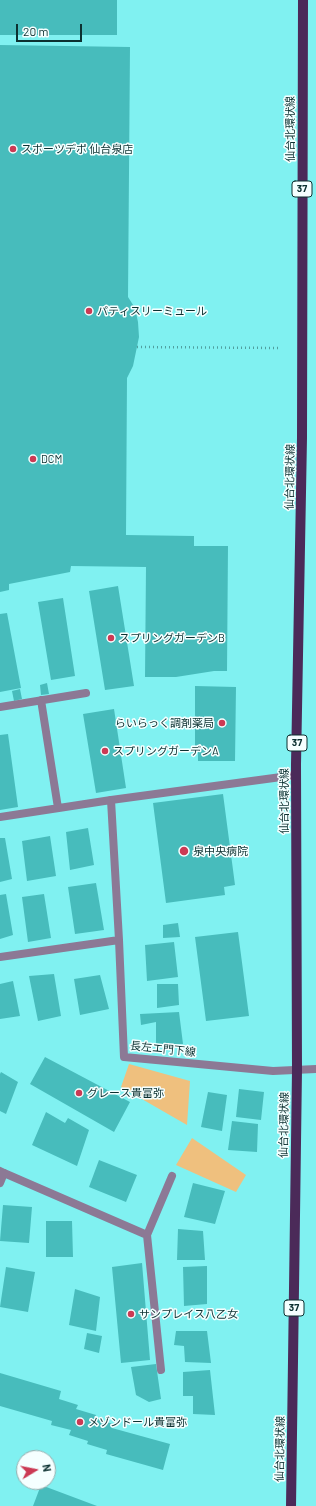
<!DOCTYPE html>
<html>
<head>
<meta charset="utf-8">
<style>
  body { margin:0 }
  #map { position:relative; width:316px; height:1506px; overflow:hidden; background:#80f1f1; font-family:Barlow,sans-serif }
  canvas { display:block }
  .north { position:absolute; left:16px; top:1450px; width:40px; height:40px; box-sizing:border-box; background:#f5ffff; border:1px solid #98adad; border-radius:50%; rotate:80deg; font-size:11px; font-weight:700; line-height:16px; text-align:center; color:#0c3131 }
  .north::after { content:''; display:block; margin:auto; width:14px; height:18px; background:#cb3a54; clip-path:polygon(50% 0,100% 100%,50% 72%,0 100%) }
  .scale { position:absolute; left:16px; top:24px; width:66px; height:18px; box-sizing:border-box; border:2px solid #0c3131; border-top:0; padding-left:5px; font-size:12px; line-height:14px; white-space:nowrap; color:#0c3131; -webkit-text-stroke:3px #f5ffff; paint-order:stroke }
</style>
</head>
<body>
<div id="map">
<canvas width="316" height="1506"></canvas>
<div class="north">N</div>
<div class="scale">20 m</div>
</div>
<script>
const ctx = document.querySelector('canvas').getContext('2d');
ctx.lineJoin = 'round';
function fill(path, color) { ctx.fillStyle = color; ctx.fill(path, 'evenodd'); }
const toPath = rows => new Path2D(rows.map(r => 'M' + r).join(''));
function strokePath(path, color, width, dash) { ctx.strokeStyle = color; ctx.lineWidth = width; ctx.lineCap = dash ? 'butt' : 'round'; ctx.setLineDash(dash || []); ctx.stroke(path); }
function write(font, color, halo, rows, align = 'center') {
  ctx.font = font + ' Barlow,"Noto Sans JP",sans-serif'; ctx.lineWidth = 3; ctx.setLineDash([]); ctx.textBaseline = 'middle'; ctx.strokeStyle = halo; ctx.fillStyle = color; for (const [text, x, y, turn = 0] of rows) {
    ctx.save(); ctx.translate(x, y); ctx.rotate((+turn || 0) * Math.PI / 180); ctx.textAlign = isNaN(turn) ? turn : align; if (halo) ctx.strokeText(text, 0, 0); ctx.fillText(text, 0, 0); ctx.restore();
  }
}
const green = toPath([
  [129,1064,190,1081,187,1125,121,1087],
  [192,1138,246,1175,236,1192,176,1165]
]);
const building = toPath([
  [0,0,117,0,117,35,0,35],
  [0,45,130,47,128,297,135,308,138,322,139,337,133,366,127,378,126,535,194,536,194,546,228,546,227,671,214,671,176,677,145,677,146,567,71,566,70,572,9,584,9,590,0,592],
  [118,586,134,686,105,690,89,591],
  [63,598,75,676,51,680,38,602],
  [7,613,21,688,0,692,0,614],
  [47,683,49,694,41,695,40,685],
  [195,686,236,687,235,761,198,761,198,749,195,749],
  [20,689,22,699,14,701,12,691],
  [114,709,126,788,96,793,83,714],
  [8,734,18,807,0,810,0,735],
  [223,794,235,885,224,887,225,895,166,903,153,803],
  [88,828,94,865,70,870,66,832],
  [50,836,56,876,27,881,22,841],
  [0,838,5,838,12,879,0,882],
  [96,883,104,930,75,934,68,887],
  [6,894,13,935,0,939,0,895],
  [44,894,51,938,28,942,22,897],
  [178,923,180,937,163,938,163,925],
  [238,932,249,1016,206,1021,195,937],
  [174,942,178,977,147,981,145,945],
  [54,974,61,1016,38,1021,29,976],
  [100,975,109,1009,80,1015,74,979],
  [13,981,20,1016,0,1019,0,984],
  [157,984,178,984,179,1005,157,1008],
  [179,1012,183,1044,156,1045,156,1022,141,1025,140,1014],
  [45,1057,130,1102,114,1132,30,1084],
  [1,1072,18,1082,6,1114,0,1111,0,1074],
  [239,1089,264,1092,261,1120,236,1117],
  [208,1092,227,1095,222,1131,201,1127],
  [46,1112,65,1123,68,1118,89,1130,77,1166,32,1145],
  [232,1121,258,1124,257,1152,228,1150],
  [99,1160,137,1175,126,1202,89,1187],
  [193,1183,225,1191,215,1224,184,1217],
  [3,1205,32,1207,29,1243,0,1241],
  [46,1221,72,1221,73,1257,46,1257],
  [178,1229,203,1231,205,1260,177,1260],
  [142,1263,150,1360,121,1363,112,1267],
  [207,1266,207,1304,184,1306,183,1267],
  [6,1267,35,1272,28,1312,0,1307],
  [75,1289,100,1297,96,1331,69,1325],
  [176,1331,207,1331,211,1363,185,1362,184,1346,174,1345],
  [87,1333,102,1336,99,1353,84,1349],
  [156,1364,161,1399,149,1402,136,1395,131,1367],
  [210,1370,215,1415,193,1414,193,1396,183,1396,183,1372],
  [0,1373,61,1391,59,1399,78,1405,76,1409,96,1415,95,1418,113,1424,112,1428,170,1444,163,1470,106,1454,107,1450,87,1444,88,1441,69,1435,71,1430,51,1425,52,1421,0,1406],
  [41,1485,97,1506,33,1506]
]);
const path = toPath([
  [137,347,279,348]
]);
const lane = toPath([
  [111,800,296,775],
  [4,1173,147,1235],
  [161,1370,147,1235,172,1176]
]);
const street = toPath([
  [41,700,58,808],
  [0,707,86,693],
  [0,817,111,800,119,940,124,1057,273,1071,316,1069],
  [0,957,119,940],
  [0,1171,4,1173,0,1183]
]);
const primary = toPath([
  [291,1506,297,1070,296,764,302,438,303,0]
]);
const markers = [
  [13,149,4,"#cb3a54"],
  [89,311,4,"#cb3a54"],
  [33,459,4,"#cb3a54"],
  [111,638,4,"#cb3a54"],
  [222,723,4,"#cb3a54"],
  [105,751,4,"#cb3a54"],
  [184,851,5,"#cb3a54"],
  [79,1093,4,"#cb3a54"],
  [131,1314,4,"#cb3a54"],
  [80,1422,4,"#cb3a54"]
];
const shields = [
  [302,189,20],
  [297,743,20],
  [294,1308,20]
];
const shieldNames = [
  ["37",302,189],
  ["37",297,743],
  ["37",294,1308]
];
const streetNames = [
  ["仙台北環状線",290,129,-90],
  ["仙台北環状線",290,477,-89],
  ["仙台北環状線",284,801,-90],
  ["長左エ門下線",163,1049,6],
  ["仙台北環状線",284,1125,-89],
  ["仙台北環状線",280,1449,-89]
];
const poiNames = [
  ["スポーツデポ 仙台泉店",21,149],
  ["パティスリーミュール",97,311],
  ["DCM",41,459],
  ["スプリングガーデンB",119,638],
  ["らいらっく調剤薬局",214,723,"right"],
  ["スプリングガーデンA",113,751],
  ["泉中央病院",193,851],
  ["グレース貴富弥",87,1093],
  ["サンプレイス八乙女",139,1314],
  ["メゾンドール貴富弥",88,1422]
];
fill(green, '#efc07e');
fill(building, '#47bcbc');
strokePath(path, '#4f9f9f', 2.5, [1, 3]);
strokePath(lane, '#8c7995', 8);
strokePath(street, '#8c7995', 8);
strokePath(primary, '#4b2a59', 10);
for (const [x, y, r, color] of markers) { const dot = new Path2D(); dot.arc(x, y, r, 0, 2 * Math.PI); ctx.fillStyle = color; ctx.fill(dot); strokePath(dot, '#f5ffff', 1.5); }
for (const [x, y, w] of shields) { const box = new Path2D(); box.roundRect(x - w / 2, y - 8, w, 16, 3); ctx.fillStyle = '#f5ffff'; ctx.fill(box); strokePath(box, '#0c3131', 1); }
write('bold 10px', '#0c3131', null, shieldNames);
write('11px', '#0c3131', '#f5ffff', streetNames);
write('11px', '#0c3131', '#f5ffff', poiNames, 'left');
</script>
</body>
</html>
